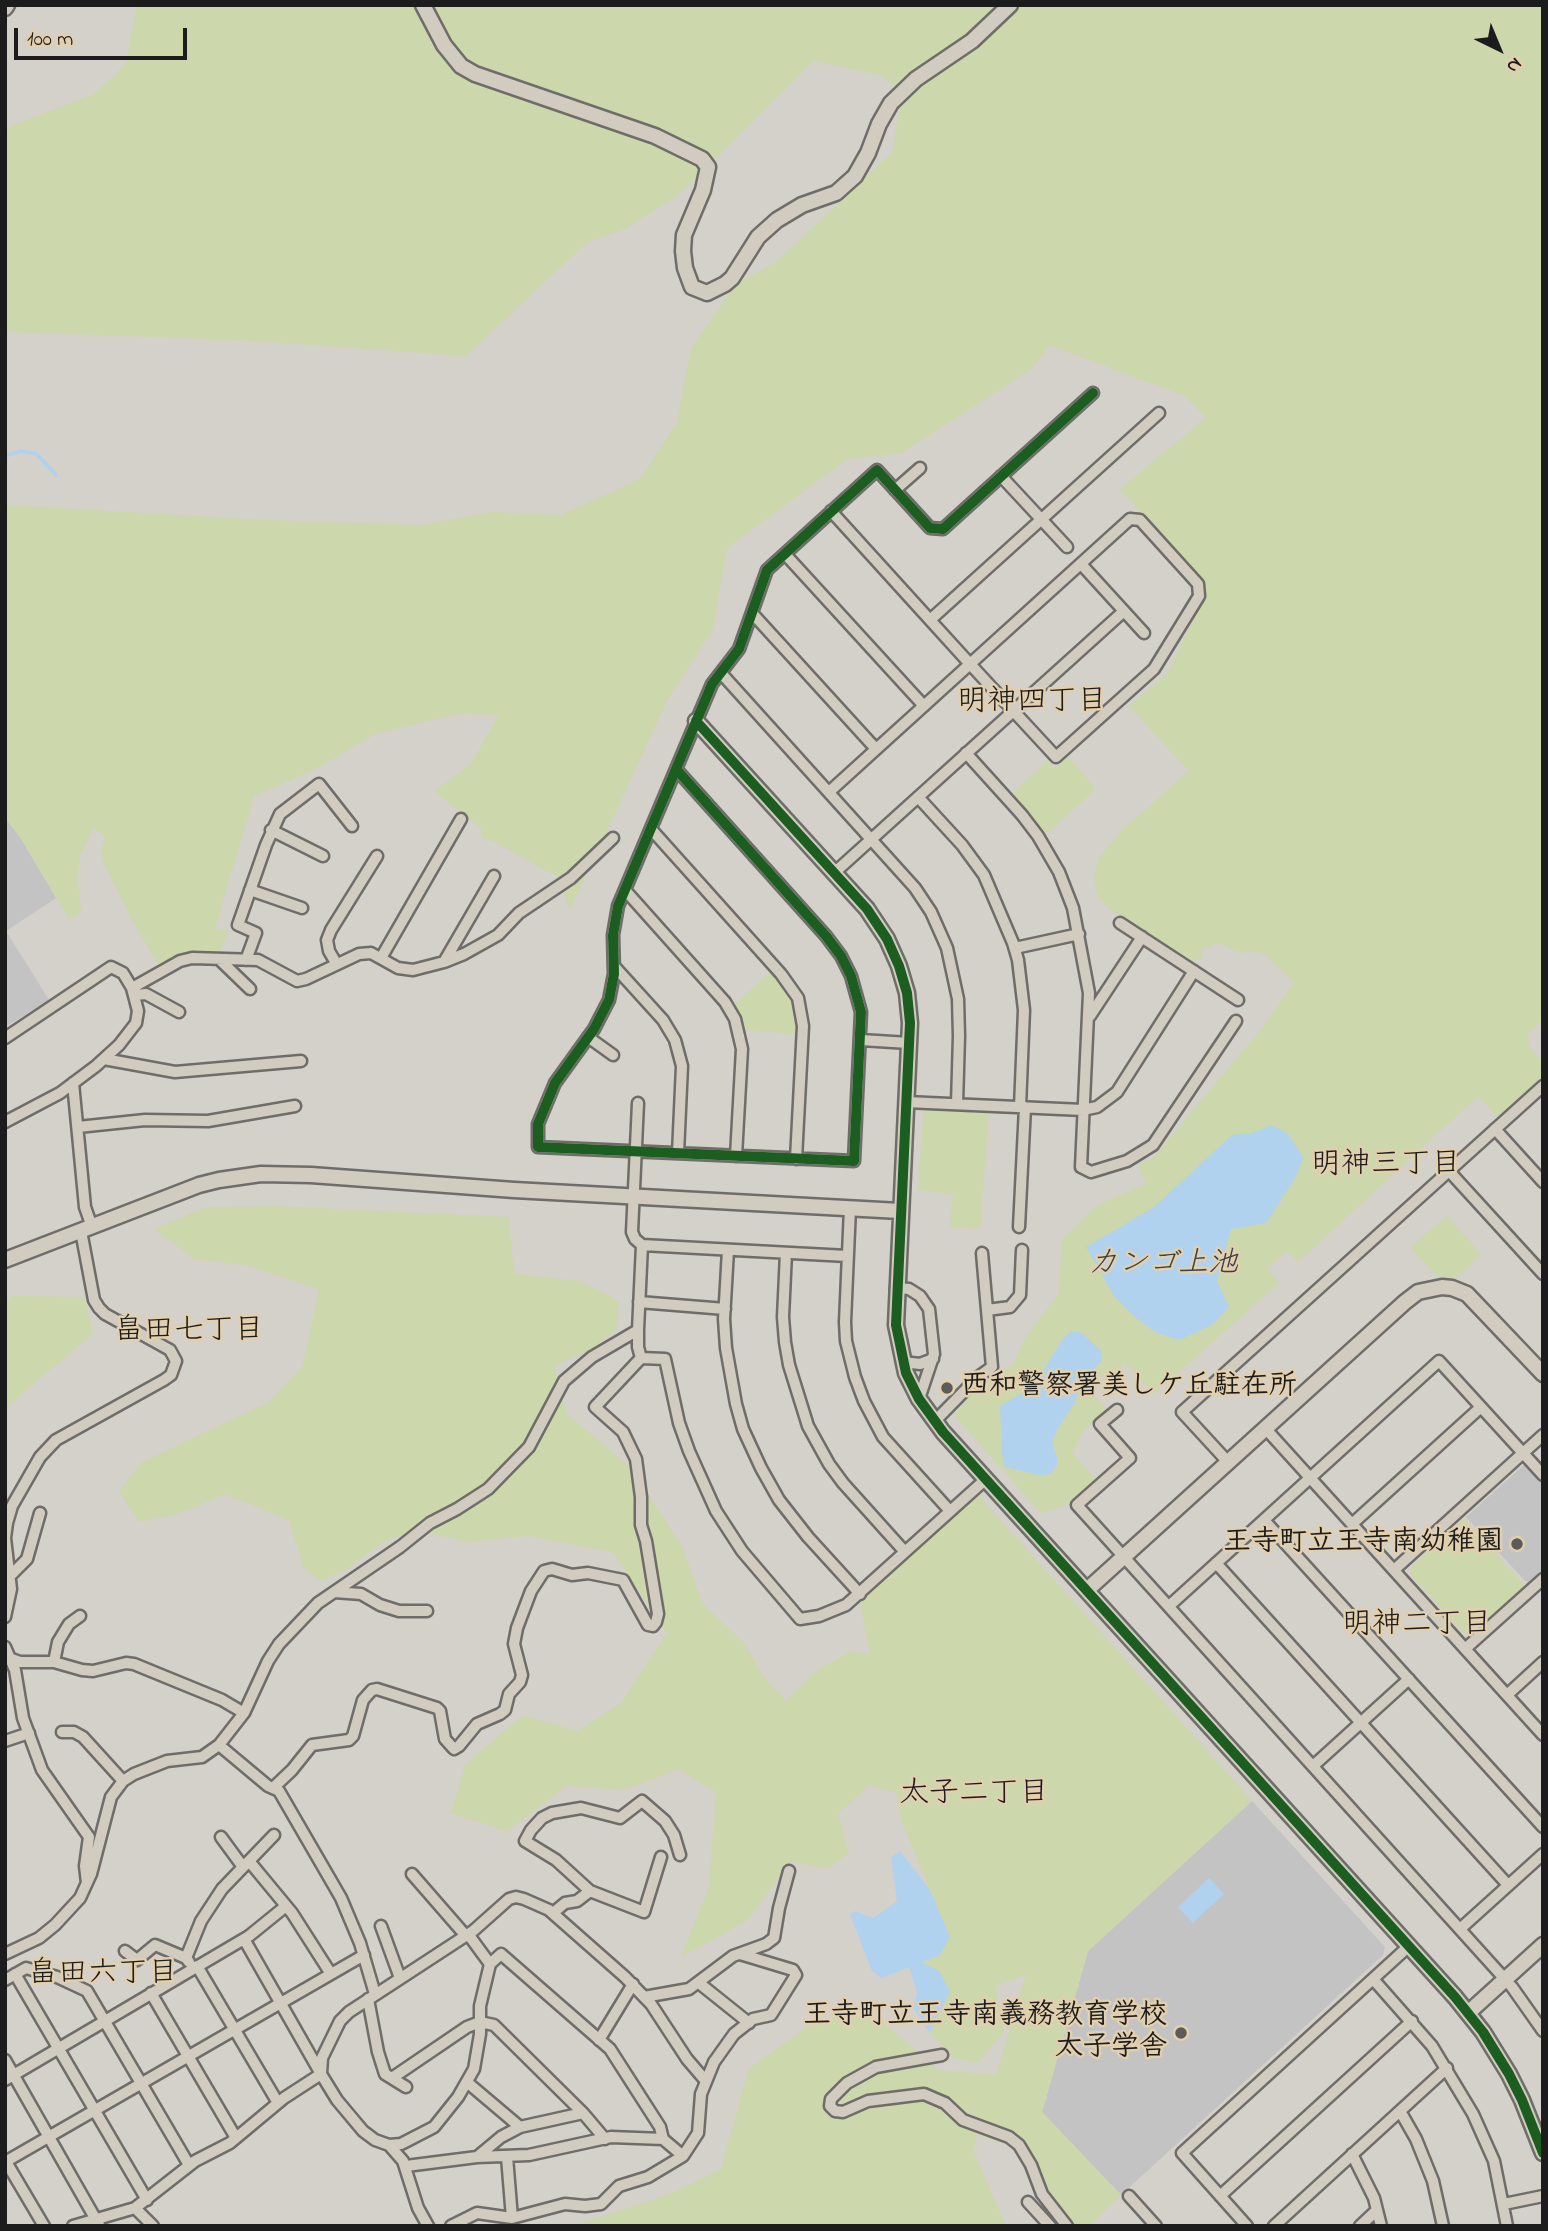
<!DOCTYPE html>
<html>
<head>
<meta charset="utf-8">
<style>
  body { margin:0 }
  #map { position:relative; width:1548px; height:2231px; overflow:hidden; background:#d4d0ca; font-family:"Indie Flower",sans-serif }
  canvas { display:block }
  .frame { position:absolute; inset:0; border:7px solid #1c1c1c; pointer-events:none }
  .north { position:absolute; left:1464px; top:14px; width:70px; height:70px; -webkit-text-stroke:5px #e2cfad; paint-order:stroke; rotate:137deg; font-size:19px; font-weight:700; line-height:28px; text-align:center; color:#1c1c1c }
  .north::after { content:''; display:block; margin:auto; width:24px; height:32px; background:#1c1c1c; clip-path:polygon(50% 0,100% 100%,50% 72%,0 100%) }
  .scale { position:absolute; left:14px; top:28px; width:173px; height:32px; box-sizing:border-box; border:4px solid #1c1c1c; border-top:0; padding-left:9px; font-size:21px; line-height:24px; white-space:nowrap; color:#1c1c1c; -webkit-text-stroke:5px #e2cfad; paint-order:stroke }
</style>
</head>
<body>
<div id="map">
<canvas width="1548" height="2231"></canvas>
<div class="frame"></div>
<div class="north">N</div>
<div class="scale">100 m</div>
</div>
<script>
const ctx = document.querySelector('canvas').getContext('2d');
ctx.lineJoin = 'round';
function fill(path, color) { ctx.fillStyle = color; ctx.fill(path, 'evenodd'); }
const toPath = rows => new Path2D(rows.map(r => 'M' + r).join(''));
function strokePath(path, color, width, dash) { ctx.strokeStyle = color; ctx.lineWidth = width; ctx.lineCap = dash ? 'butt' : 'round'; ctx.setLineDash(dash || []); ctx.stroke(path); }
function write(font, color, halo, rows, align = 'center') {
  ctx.font = font + ' "Indie Flower","Klee One",sans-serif'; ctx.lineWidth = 5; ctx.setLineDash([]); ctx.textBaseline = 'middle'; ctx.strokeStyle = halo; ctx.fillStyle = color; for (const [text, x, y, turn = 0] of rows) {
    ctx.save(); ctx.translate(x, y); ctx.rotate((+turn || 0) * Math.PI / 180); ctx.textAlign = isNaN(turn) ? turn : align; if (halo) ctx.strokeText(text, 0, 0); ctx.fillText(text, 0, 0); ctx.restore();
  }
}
const built = toPath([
  [5,809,6,819,20,837,56,898,6,931,49,1000,5,1027],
  [1526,1463,1543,1484,1543,1572,1529,1585,1466,1517],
  [1252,1801,1385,1947,1383,1955,1121,2195,1042,2112,1088,1951]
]);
const green = toPath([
  [137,5,1543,5,1543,1019,1528,1033,1529,1048,1543,1062,1543,1077,1497,1117,1478,1096,1298,1262,1286,1251,1267,1268,1279,1283,1154,1394,1125,1363,1106,1381,1099,1373,1084,1386,1107,1409,1084,1430,1072,1454,1097,1479,1071,1503,1041,1513,954,1415,979,1386,1013,1364,1027,1335,1059,1293,1062,1240,1098,1205,1146,1184,1138,1164,1153,1158,1164,1145,1263,1027,1294,982,1266,955,1257,951,1240,953,1219,943,1201,950,1202,959,1187,963,1106,906,1096,891,1094,874,1100,856,1121,831,1189,771,1129,706,1166,675,1204,599,1204,581,1120,489,1206,418,1185,396,1049,345,1033,368,901,453,847,459,727,548,713,629,667,701,570,910,557,877,495,842,483,838,481,828,434,791,471,764,499,715,461,713,375,734,316,769,254,796,215,929,229,930,219,954,190,951,158,964,131,918,104,864,101,852,105,837,94,828,80,855,78,879,81,913,69,919,20,837,6,819,5,505,265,520,421,525,491,512,561,515,640,479,677,422,691,348,736,284,776,262,892,153,902,92,880,75,814,61,677,196,625,229,586,243,466,356,241,340,5,332,5,132,11,126,94,94,126,64],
  [1068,757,1096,789,1045,835,1031,815,1011,795,1048,760,1055,768],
  [770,972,791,998,796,1013,796,1034,744,1030,733,1006],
  [924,1106,989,1111,980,1229,950,1227,953,1194,918,1190],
  [274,1206,509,1217,514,1274,580,1281,619,1301,616,1330,592,1349,554,1366,567,1414,630,1467,682,1546,703,1604,745,1644,762,1675,786,1701,815,1672,851,1651,870,1655,860,1601,978,1495,1252,1801,1088,1951,1042,2112,1121,2195,1089,2226,1074,2226,1047,2190,1038,2168,1022,2142,1012,2131,1004,2144,976,2135,974,2152,1006,2226,573,2226,670,2194,721,2169,749,2068,822,2017,876,2017,939,2070,996,2075,1026,1975,995,1986,1004,2032,978,2063,954,2058,930,2033,950,1991,922,1962,950,1937,902,1823,896,1793,869,1785,838,1814,849,1853,827,1869,791,1861,748,1920,681,1957,709,1887,716,1792,678,1769,625,1790,567,1786,507,1831,451,1813,465,1765,523,1715,577,1731,621,1703,667,1633,613,1552,529,1536,467,1542,415,1530,381,1543,345,1570,320,1581,303,1567,289,1520,225,1494,178,1514,139,1522,119,1491,142,1462,269,1402,303,1366,319,1289,250,1266,195,1259,154,1229,206,1207],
  [1447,1216,1481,1254,1456,1278,1437,1276,1410,1247],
  [13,1296,84,1297,93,1334,13,1401,5,1412,5,1301],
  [1464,1518,1525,1586,1470,1636,1464,1633,1410,1574,1411,1567]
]);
const water = toPath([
  [1271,1125,1287,1133,1303,1157,1295,1178,1266,1223,1231,1229,1217,1281,1229,1307,1212,1325,1179,1340,1155,1332,1135,1317,1114,1296,1086,1247,1154,1207,1232,1135,1252,1133],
  [1072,1331,1082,1333,1102,1352,1101,1361,1081,1384,1075,1402,1057,1430,1052,1442,1057,1457,1057,1465,1050,1474,1040,1475,1005,1467,1002,1454,1000,1406,1034,1386,1062,1340],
  [900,1851,930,1890,950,1937,940,1955,922,1962,939,1971,950,1991,930,2033,914,2009,917,1992,909,1967,882,1978,872,1971,850,1915,855,1911,873,1918,897,1901,891,1857],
  [1209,1878,1224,1894,1193,1923,1178,1907]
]);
const stream = toPath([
  [5,456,21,451,37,454,56,475]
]);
const street = toPath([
  [1001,476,1067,547],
  [895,490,920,468],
  [785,554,924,706],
  [1081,564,1144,633],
  [752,613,876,749],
  [930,620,1159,413],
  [721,673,915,888,931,912,947,948,958,999,959,1036,957,1104],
  [966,753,1022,815,1038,836,1059,872,1073,908,1089,993,1081,1167,1091,1172,1127,1161,1153,1145,1236,1021],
  [676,769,826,936,841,956,851,976,861,1012,854,1161,538,1147,538,1124,555,1083,594,1029,609,1000,614,974,613,935,618,906,712,684,739,649,767,570,877,470,930,528,943,529,1093,393],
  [829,792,970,664,1130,519,1140,520,1198,584,1199,596,1154,669,1056,757,970,664,930,620,831,511],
  [918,797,962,845,984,875,1013,943,1018,960,1024,1010,1020,1107],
  [651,829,781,974,798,998,803,1026,796,1159],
  [271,830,323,856],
  [834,873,1124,611],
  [250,890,302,908],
  [625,890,725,1002,735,1019,742,1049,736,1156],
  [1120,923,1238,1000],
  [1015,948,1079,934],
  [381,958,461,819],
  [246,960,256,933,238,925,266,845,280,814,319,784,352,826],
  [221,961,250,989],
  [444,962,494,876],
  [336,963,329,951,327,940,331,930,377,856],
  [614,966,663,1020,675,1040,682,1066,678,1153],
  [132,988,180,961,192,958,258,960,297,981,306,979,359,954,371,953,398,968,413,970,444,962,464,954,498,935,519,913,571,878,613,838],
  [135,995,146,994,179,1012],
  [1090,1016,1142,937],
  [588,1037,613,1055],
  [5,1038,111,967,123,973,132,988,138,1011,136,1023,119,1045,96,1066,60,1093,5,1122],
  [861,1040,909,1043],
  [104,1059,175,1072,301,1061],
  [73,1083,85,1207,92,1227],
  [906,1102,1083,1110,1097,1107,1117,1092,1194,971],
  [78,1127,145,1120,208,1121,295,1106],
  [1495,1129,1543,1182],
  [1449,1171,1543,1274],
  [850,1208,845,1322,846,1341,855,1377,864,1401,883,1437,950,1511],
  [1019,1227,1025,1107],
  [642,1245,847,1256],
  [728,1250,724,1319,726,1348,736,1404,743,1429,761,1468,779,1500,808,1537,860,1594],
  [786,1253,783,1317,785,1342,789,1365,808,1426,829,1464,843,1483,905,1552],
  [896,1288,909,1289,920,1296,929,1309,934,1354,919,1399],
  [639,1302,725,1309],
  [987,1310,1010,1307,1020,1295,1022,1250],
  [641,1358,665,1359,679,1423,689,1451,716,1511,742,1551,800,1619,819,1616,846,1605,986,1479],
  [903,1362,920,1364,933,1359],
  [1117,1410,1100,1424,1130,1458,1077,1505,1512,1987,1543,2031],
  [934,1422,978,1377,992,1367,982,1253],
  [1265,1428,1543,1735],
  [1228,1462,1182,1412,1543,1086],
  [1264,1520,1543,1827],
  [1352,1524,1481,1407],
  [1216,1563,1508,1885],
  [1394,1570,1543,1435],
  [10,1576,27,1559,40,1513],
  [334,1592,361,1594,380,1605,399,1611,427,1611],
  [1169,1606,1439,1361,1543,1475],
  [5,1617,11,1589,5,1538,7,1523,12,1506,40,1457,56,1440,164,1380,171,1375,176,1361,170,1350,105,1314,99,1308,94,1300,81,1231],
  [5,1647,15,1670,23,1718,42,1770,89,1837,85,1866,87,1883],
  [1465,1649,1543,1579],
  [9,1658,20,1662,54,1662,82,1670,93,1671,126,1663,134,1664,222,1700,244,1713],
  [54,1662,58,1642,69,1624,80,1616],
  [1507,1695,1543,1662],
  [62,1732,74,1732,83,1737,123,1781],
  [5,1741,29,1733],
  [219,1745,268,1786,279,1791,341,1898,360,1943,375,1994],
  [1313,1766,1409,1679],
  [273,1788,292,1770,312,1745,349,1740,353,1736,363,1700,372,1690,377,1689,437,1708,440,1711,445,1739,454,1749,459,1746,477,1724,500,1714,505,1710,509,1694,520,1682,522,1675,514,1644,517,1628,531,1591,544,1571,552,1569,572,1575,588,1573,623,1580,648,1625,653,1626,656,1622,658,1614,646,1541,641,1525,641,1497,636,1459,623,1432,595,1407,641,1358,638,1347,638,1330],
  [221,1837,243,1867],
  [661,1857,644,1912,590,1891,556,1860,525,1841,531,1830,542,1818,552,1813,581,1808,620,1818,642,1801,665,1821,674,1835,680,1855],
  [249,1861,292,1913,331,1974],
  [412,1874,466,1936],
  [553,1913,565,1903,577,1901,590,1891],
  [381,1926,400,1978],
  [1460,1929,1543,1854],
  [125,1951,137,1960,155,1945,186,1958,189,1962],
  [5,1954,39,1938,55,1925,80,1898,91,1874,111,1797,123,1781,134,1774,167,1761,202,1757,219,1745,244,1713,268,1661,279,1644,318,1603,400,1547,430,1523,457,1509,488,1489,529,1447,564,1381,592,1357,638,1330,642,1245,635,1239,632,1232,638,1103],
  [186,1958,201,1921,222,1889,274,1835],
  [490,1964,501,1954,610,2049,660,2127,663,2139],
  [197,1966,278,2103],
  [15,1974,147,2200],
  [1373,1979,1432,2046,1473,2114,1494,2161,1507,2226],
  [5,1980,26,1968,57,1977,87,1991,189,2165],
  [699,1983,749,2023],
  [151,1993,236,2138],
  [644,1997,689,1989,733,1956,766,1944,774,1938,779,1908,789,1871],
  [368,1999,378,2052,385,2074,406,2087],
  [599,2040,633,1984],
  [942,2055,876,2067,847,2083,831,2099,830,2106,835,2111,843,2112,868,2101,924,2094,945,2103,963,2120,1009,2137,1019,2145,1031,2165,1042,2194,1067,2226],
  [5,2060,99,2225],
  [392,2078,467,2027,480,2022,494,2025,583,2113,605,2139],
  [5,2080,249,1936,286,1906],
  [468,2083,520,2127],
  [1400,2111,1416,2139,1433,2181,1443,2226],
  [389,2145,401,2144,434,2127,458,2097,474,2069,480,2034,480,2006,490,1964,468,1934],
  [1352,2154,1374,2198,1381,2226],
  [477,2157,501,2137,520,2127,583,2113],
  [507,2157,512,2218],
  [5,2160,44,2226],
  [5,2162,364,1955],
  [406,2166,477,2157,529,2155,611,2137,663,2139,683,2156],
  [1129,2196,1156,2226],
  [1220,2196,1412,2021],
  [1028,2202,1050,2226],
  [1504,2204,1543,2196],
  [135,2208,153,2226],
  [73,2226,135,2208,195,2161,230,2143,284,2098,321,2074,244,1939],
  [428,2226,418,2208,403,2161,389,2145,375,2140,363,2131,337,2100,321,2074,322,2058,340,2021,349,2012,473,1931,509,1899,516,1897,524,1899,549,1910,625,1977,651,2004,687,2059,705,2080],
  [451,2226,477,2213,512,2218,565,2204,585,2206,601,2204,619,2186,648,2177,683,2156,698,2133,701,2094,714,2062,734,2034,753,2019,771,2015,796,1975,793,1970,740,1954],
  [1247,2226,1182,2153,1409,1946],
  [1274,2226,1447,2068],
  [1360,2226,1377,2210]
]);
const secondary = toPath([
  [423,5,444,45,461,66,475,74,655,136,702,159,708,167,703,190,684,235,683,251,685,268,692,287,707,293,725,284,732,278,758,237,777,220,802,205,836,193,855,176,868,153,879,124,891,103,916,79,972,41,1010,5],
  [5,8,7,5],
  [696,721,867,909,887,939,899,966,907,993,910,1023,896,1325,906,1373,919,1399,943,1432,1455,1997,1483,2032,1509,2074,1522,2100,1543,2153],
  [5,1260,199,1185,219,1180,261,1174,311,1175,514,1190,900,1211],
  [1087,1590,1405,1302,1418,1292,1442,1287,1452,1288,1467,1294,1543,1374],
  [1468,2013,1543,1945]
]);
const cycleway = toPath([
  [696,721,867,909,887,939,899,966,907,993,910,1023,896,1325,906,1373,919,1399,943,1432,1455,1997,1483,2032,1509,2074,1522,2100,1543,2153],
  [676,769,826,936,841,956,851,976,861,1012,854,1161,538,1147,538,1124,555,1083,594,1029,609,1000,614,974,613,935,618,906,712,684,739,649,767,570,877,470,930,528,943,529,1093,393]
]);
const markers = [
  [947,1388,7,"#5c5b59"],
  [1517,1544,7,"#5c5b59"],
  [1181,2033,7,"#5c5b59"]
];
const poiNames = [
  ["西和警察署美しケ丘駐在所",961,1388,"left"],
  ["王寺町立王寺南幼稚園",1503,1544],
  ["王寺町立王寺南義務教育学校",1167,2017],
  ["太子学舎",1167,2049]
];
const neighbourhoodNames = [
  ["明神四丁目",1032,704],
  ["明神三丁目",1386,1167],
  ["畠田七丁目",189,1333],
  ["明神二丁目",1417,1627],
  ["太子二丁目",974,1796],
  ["畠田六丁目",103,1976]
];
const waterNames = [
  ["カンゴ上池",1163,1266]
];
fill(built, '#c4c3c3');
fill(green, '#ccd7ac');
fill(water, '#b0d2ee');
strokePath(stream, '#b0d2ee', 3.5);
strokePath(street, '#6f6d6a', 15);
strokePath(secondary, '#6f6d6a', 19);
strokePath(street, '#d1cbc0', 10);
strokePath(secondary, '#d1cbc0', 14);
strokePath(cycleway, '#1b5e20', 10);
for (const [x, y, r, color] of markers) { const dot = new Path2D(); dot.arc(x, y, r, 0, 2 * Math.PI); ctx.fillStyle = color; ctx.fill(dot); strokePath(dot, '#e2cfad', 2.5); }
write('bold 28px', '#1c1c1c', '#e2cfad', poiNames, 'right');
write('30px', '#1c1c1c', '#e2cfad', neighbourhoodNames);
write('italic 30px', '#364149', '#e2cfad', waterNames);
</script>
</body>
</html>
